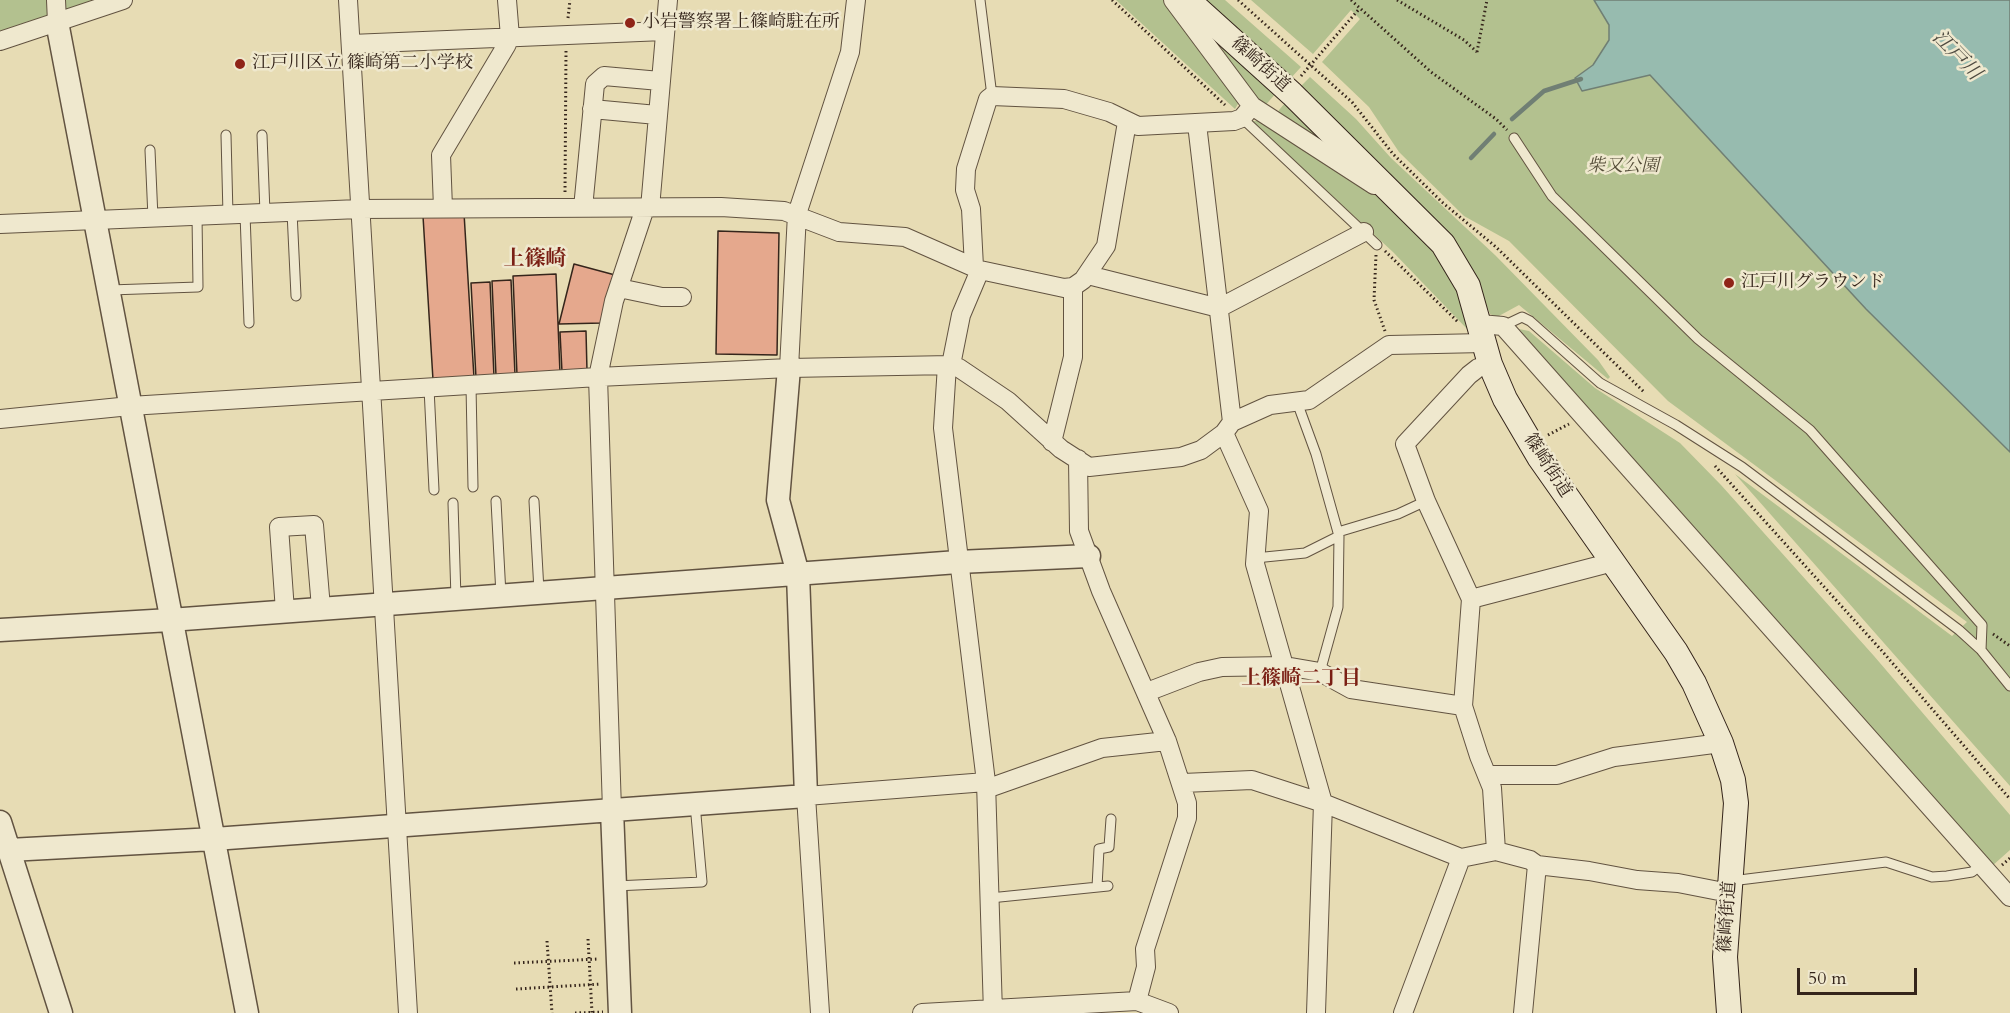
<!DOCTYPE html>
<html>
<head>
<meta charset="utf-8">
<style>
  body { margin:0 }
  #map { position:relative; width:2010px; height:1013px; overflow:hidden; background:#e7dcb4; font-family:Cardo,serif }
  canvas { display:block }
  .scale { position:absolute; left:1797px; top:968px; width:120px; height:27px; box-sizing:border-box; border:3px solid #35251b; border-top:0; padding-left:8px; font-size:18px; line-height:21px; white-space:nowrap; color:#35251b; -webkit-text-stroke:4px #efe8ce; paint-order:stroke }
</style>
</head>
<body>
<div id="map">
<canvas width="2010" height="1013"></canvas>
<div class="scale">50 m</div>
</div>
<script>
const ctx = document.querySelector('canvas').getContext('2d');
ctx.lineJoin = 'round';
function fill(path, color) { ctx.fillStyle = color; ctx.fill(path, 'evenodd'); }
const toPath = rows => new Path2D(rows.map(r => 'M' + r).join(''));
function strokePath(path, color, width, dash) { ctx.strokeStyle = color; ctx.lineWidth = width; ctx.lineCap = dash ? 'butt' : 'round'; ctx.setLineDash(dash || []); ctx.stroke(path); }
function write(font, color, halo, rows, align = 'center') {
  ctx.font = font + ' Cardo,"Noto Serif JP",serif'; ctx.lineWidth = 5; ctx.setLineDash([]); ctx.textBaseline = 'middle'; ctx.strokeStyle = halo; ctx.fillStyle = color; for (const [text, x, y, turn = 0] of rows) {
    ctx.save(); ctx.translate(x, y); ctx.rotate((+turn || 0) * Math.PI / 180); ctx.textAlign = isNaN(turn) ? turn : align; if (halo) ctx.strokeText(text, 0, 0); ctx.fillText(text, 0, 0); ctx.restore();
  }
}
const green = toPath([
  [0,0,103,0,0,33],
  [1116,0,1164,0,1239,102,1235,109],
  [1200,0,1225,0,1301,67,1290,79],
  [1251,0,1594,0,1609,25,1609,40,1593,65,1575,78,1582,91,1650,74,1866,309,2010,452,2010,786,1735,474,1952,636,1967,622,1668,401,1509,241,1464,216,1399,152,1369,107,1322,62,1360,19,1351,10,1313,54],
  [1187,11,1277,92,1263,108],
  [1310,77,1356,119,1391,158,1495,255,1598,360,1610,377,1608,379,1519,305,1497,317,1490,314,1470,266,1428,212,1300,87],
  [1285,103,1359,171,1274,116],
  [1251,121,1264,121,1354,178,1426,236,1459,286,1469,331,1393,252],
  [1519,329,1529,331,1595,388,1680,443,1721,485,1874,656,2010,815,2010,850,1992,866,1827,676,1625,454]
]);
const water = toPath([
  [1594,0,2010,0,2010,452,1866,309,1650,75,1582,91,1575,78,1593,65,1609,40,1609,25,1594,0]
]);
const stream = toPath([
  [1512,119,1544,91,1581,79],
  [1471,158,1494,134]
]);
const building = toPath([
  [464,213,474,378,433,380,423,216,464,213],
  [718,231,779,233,777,355,716,354,718,231],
  [574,264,615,275,602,323,559,324,574,264],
  [556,274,560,373,517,375,513,276,556,274],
  [511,280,515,375,496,376,492,281,511,280],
  [490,282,494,377,476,378,471,283,490,282],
  [586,331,587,371,562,372,560,332,586,331]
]);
const path = toPath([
  [1112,0,1225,105],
  [1238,0,1352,102,1393,154,1443,203,1496,247,1644,392],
  [1351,0,1431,72,1496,119,1507,130],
  [1397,0,1464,40,1477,52],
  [568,18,570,0],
  [1477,52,1487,0],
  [1301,76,1360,8],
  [565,192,566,51],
  [1385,251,1458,322],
  [1376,255,1374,300,1385,331],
  [1548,435,1569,424],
  [1715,466,1882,651,2010,799],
  [1993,634,2010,646],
  [2002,865,2010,858],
  [588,939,592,1013],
  [547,941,552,1013],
  [514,963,599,959],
  [516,989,601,984],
  [575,1013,603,1012]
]);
const service = toPath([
  [980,0,992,96],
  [1242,118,1377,245],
  [226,135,228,215],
  [262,135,265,213],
  [1514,138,1552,196,1698,339,1810,430,1982,625,1981,650],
  [150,150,153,218],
  [292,212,296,296],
  [245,214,249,323],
  [110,290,198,287,197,216],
  [1503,326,1522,317,1530,321,1600,383,1676,425,1742,467,1959,630,1981,650,2010,686],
  [471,386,473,487],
  [429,388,434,490],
  [1297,402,1316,454,1339,536,1338,607,1320,672],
  [496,501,501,595],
  [534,501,539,591],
  [453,503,456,598],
  [1338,532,1398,514,1426,501],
  [1255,558,1305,553,1339,536],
  [1731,881,1886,862,1932,877,1947,876,1972,872,1982,864],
  [615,886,702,882,695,804],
  [1097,887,1099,849,1109,847,1111,819],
  [990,898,1108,886]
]);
const minor = toPath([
  [56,0,57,22],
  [348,0,408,1013],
  [1173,0,1252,106,1374,185],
  [0,41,123,0],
  [351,44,664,31],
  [592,109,657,115],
  [1197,124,1232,422],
  [443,208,441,155,506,46,510,37,507,0],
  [583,208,595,84,604,76,660,81],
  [650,208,668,0],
  [0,224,359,209,721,207,784,211,839,232,905,237,980,270,1064,288,1073,287,1083,280,1106,246,1127,122],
  [974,267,971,209,965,190,966,169,988,99,992,96,1064,99,1109,112,1138,126,1234,121,1242,118,1252,106],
  [1088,275,1219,308,1364,232],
  [619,288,662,297,682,297],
  [1480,324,1503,326,2010,897],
  [1490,364,1478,368,1469,375,1405,444,1426,501,1471,599,1463,706,1479,756,1492,788,1496,851],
  [947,365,943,428,986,782,993,1013],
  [951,365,961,315,980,270],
  [789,368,797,214,850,52,856,0],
  [0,419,130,406,598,377,789,368,951,365,959,368,1008,401,1061,449,1089,467,1181,457,1201,450,1224,433,1232,422,1270,405,1309,400,1389,345,1484,343],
  [1224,433,1259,511,1255,564,1323,803,1316,1013],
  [1052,442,1073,357,1073,287],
  [1078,459,1079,531,1101,591,1167,741,1187,803,1187,818,1145,949,1146,967,1137,1001],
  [1471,599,1613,562],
  [285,611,279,527,314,525,321,608],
  [1147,692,1199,672,1222,667,1285,666,1320,672,1351,689,1463,706],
  [1488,775,1557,775,1614,757,1721,743],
  [1183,783,1252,780,1323,803,1461,858],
  [986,789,1102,748,1167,741],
  [612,810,598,377,614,301,645,208],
  [820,1013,806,796,986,782],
  [922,1013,1137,1001,1169,1013],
  [1403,1013,1461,858,1496,851,1530,860,1537,865,1589,871,1637,880,1678,883,1729,893],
  [1523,1013,1537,865]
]);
const tertiary = toPath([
  [57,22,247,1013],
  [0,630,170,620,958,562,1089,556],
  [612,810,620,1013],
  [0,822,61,1013],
  [9,850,214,839,806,796,798,574,778,500,789,368]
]);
const secondary = toPath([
  [1188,0,1292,94,1443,244,1468,286,1490,364,1505,399,1539,457,1676,652,1694,683,1721,743,1733,780,1736,803,1725,957,1729,1013]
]);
const markers = [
  [630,23,6,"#8f2418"],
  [240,64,6,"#8f2418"],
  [1729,283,6,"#8f2418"]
];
const poiNames = [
  ["小岩警察署上篠崎駐在所",642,23],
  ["江戸川区立 篠崎第二小学校",252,64],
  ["江戸川グラウンド",1741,283]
];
const streetNames = [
  ["篠崎街道",1260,65,42],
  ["篠崎街道",1547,466,57],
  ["篠崎街道",1728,917,-86]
];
const parkNames = [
  ["柴又公園",1623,167]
];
const waterNames = [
  ["江戸川",1956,56,46]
];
const neighbourhoodNames = [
  ["上篠崎二丁目",1301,679]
];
const quarterNames = [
  ["上篠崎",535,260]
];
fill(green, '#b3c18f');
fill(water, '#97bbaf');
strokePath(water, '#707f74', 1.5);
strokePath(stream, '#707f74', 4.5);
fill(building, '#e5a88d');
strokePath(building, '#35251b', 1.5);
strokePath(service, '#625341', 11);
strokePath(minor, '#625341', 20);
strokePath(tertiary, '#625341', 25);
strokePath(secondary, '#35251b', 26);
strokePath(path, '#35251b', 3, [1.5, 3]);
strokePath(service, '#efe8ce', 9);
strokePath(minor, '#efe8ce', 18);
strokePath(tertiary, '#efe8ce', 22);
strokePath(secondary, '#efe8ce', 24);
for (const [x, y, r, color] of markers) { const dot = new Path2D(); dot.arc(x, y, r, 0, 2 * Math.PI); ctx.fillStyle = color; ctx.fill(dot); strokePath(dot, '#efe8ce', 2); }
write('18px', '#35251b', '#efe8ce', poiNames, 'left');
write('18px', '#35251b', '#efe8ce', streetNames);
write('italic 18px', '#544c38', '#efe8ce', parkNames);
write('italic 20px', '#4e4a40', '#efe8ce', waterNames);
write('bold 20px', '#7a1f14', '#efe8ce', neighbourhoodNames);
write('bold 21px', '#7a1f14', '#efe8ce', quarterNames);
</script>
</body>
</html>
